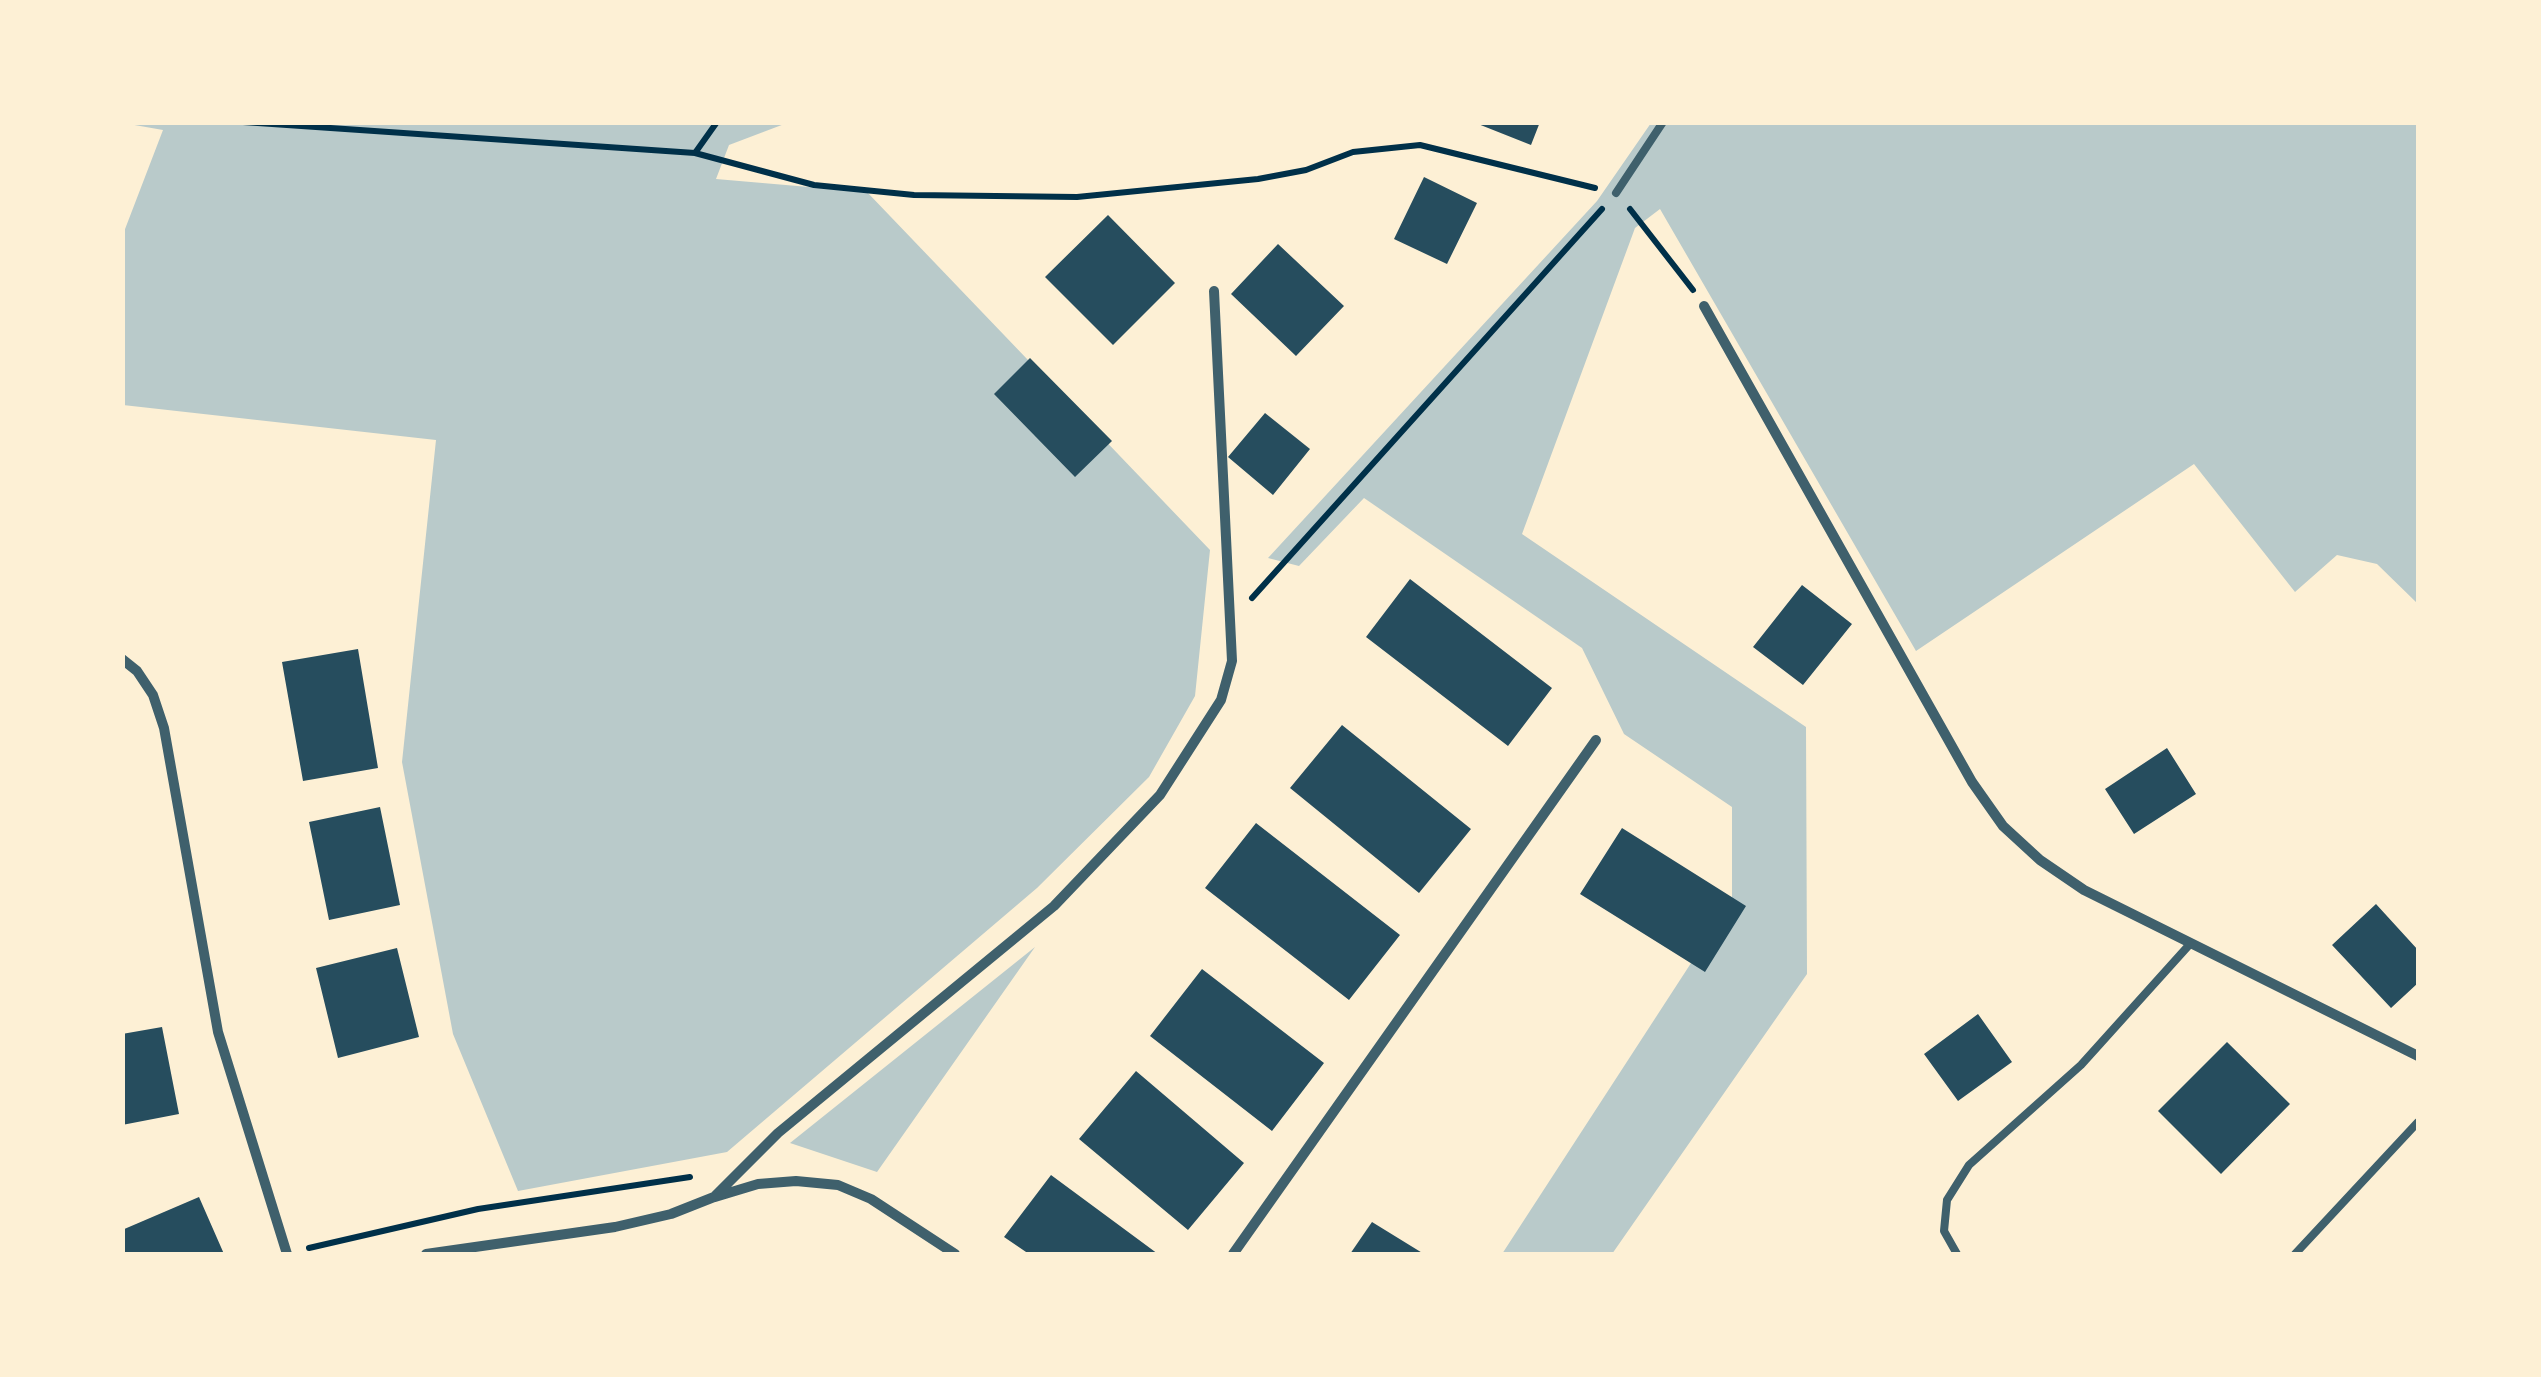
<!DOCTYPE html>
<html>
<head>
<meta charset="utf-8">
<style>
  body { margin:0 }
  #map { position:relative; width:2541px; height:1377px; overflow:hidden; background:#fdf0d5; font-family:"DejaVu Sans",sans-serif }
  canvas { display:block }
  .frame { position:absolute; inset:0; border:125px solid #fdf0d5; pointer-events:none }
</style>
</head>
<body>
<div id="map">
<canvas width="2541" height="1377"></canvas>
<div class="frame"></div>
</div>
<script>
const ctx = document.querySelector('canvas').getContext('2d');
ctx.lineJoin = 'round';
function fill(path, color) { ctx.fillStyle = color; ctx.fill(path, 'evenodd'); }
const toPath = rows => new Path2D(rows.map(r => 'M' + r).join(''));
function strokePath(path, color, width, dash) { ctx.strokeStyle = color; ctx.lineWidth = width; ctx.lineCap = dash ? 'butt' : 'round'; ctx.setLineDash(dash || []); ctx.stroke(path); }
const green = toPath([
  [123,123,787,123,729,145,716,179,867,192,1210,550,1195,696,1149,777,1037,888,727,1152,518,1191,453,1034,402,762,436,440,123,405,122,237,163,130],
  [1651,123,2418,123,2418,604,2377,564,2337,555,2295,592,2194,464,1916,651,1660,209,1635,228,1522,534,1806,727,1807,974,1612,1254,1502,1254,1732,900,1732,807,1624,734,1582,648,1364,498,1299,566,1268,558,1597,201],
  [1035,947,877,1172,790,1143]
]);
const building = toPath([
  [1473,122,1540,122,1531,145],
  [1424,177,1477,203,1447,264,1394,239],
  [1108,215,1175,283,1113,345,1045,277],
  [1278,244,1344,306,1296,356,1231,294],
  [1030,358,1112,441,1075,477,994,394],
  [1265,413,1310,449,1273,495,1228,457],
  [1410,579,1552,688,1508,746,1366,637],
  [1802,585,1852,624,1803,685,1753,647],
  [358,649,378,768,303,781,282,662],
  [1342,725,1471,829,1419,893,1290,788],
  [2167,748,2196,794,2134,834,2105,789],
  [380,807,400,905,329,920,309,822],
  [1256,823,1400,935,1349,1000,1205,888],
  [1622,828,1746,906,1705,972,1580,894],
  [2376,904,2418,950,2418,983,2391,1008,2332,945],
  [397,948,419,1037,338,1058,316,968],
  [1202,969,1324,1063,1272,1131,1150,1036],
  [1978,1014,2012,1062,1958,1101,1924,1054],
  [162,1027,179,1114,122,1125,122,1034],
  [2227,1042,2290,1104,2221,1174,2158,1111],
  [1136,1071,1244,1163,1188,1230,1079,1139],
  [1051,1175,1158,1254,1029,1254,1004,1237],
  [199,1197,224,1254,122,1254,122,1230],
  [1372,1222,1424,1254,1350,1254]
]);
const path = toPath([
  [243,122,695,153,717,122],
  [695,153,814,185,914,195,1077,197,1258,179,1306,170,1353,152,1420,145,1595,188],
  [1630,209,1693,290],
  [1252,598,1602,209],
  [309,1248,478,1209,690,1177]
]);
const service = toPath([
  [1616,193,1663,122],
  [1957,1254,1944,1231,1947,1200,1969,1165,2081,1065,2190,944],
  [2295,1254,2418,1122]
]);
const minor = toPath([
  [1704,306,1972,782,2003,826,2040,860,2084,890,2418,1056],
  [122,659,137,671,153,695,164,728,218,1032,287,1254],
  [715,1197,758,1184,796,1181,838,1185,871,1199,955,1254],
  [426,1254,615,1227,671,1214,714,1197,778,1133,1054,906,1160,795,1221,700,1232,661,1214,291],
  [1233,1254,1596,740]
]);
fill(green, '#b9caca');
fill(building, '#264d5e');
strokePath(path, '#003049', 6);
strokePath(service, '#3f606c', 8);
strokePath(minor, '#3f606c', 10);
</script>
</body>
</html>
